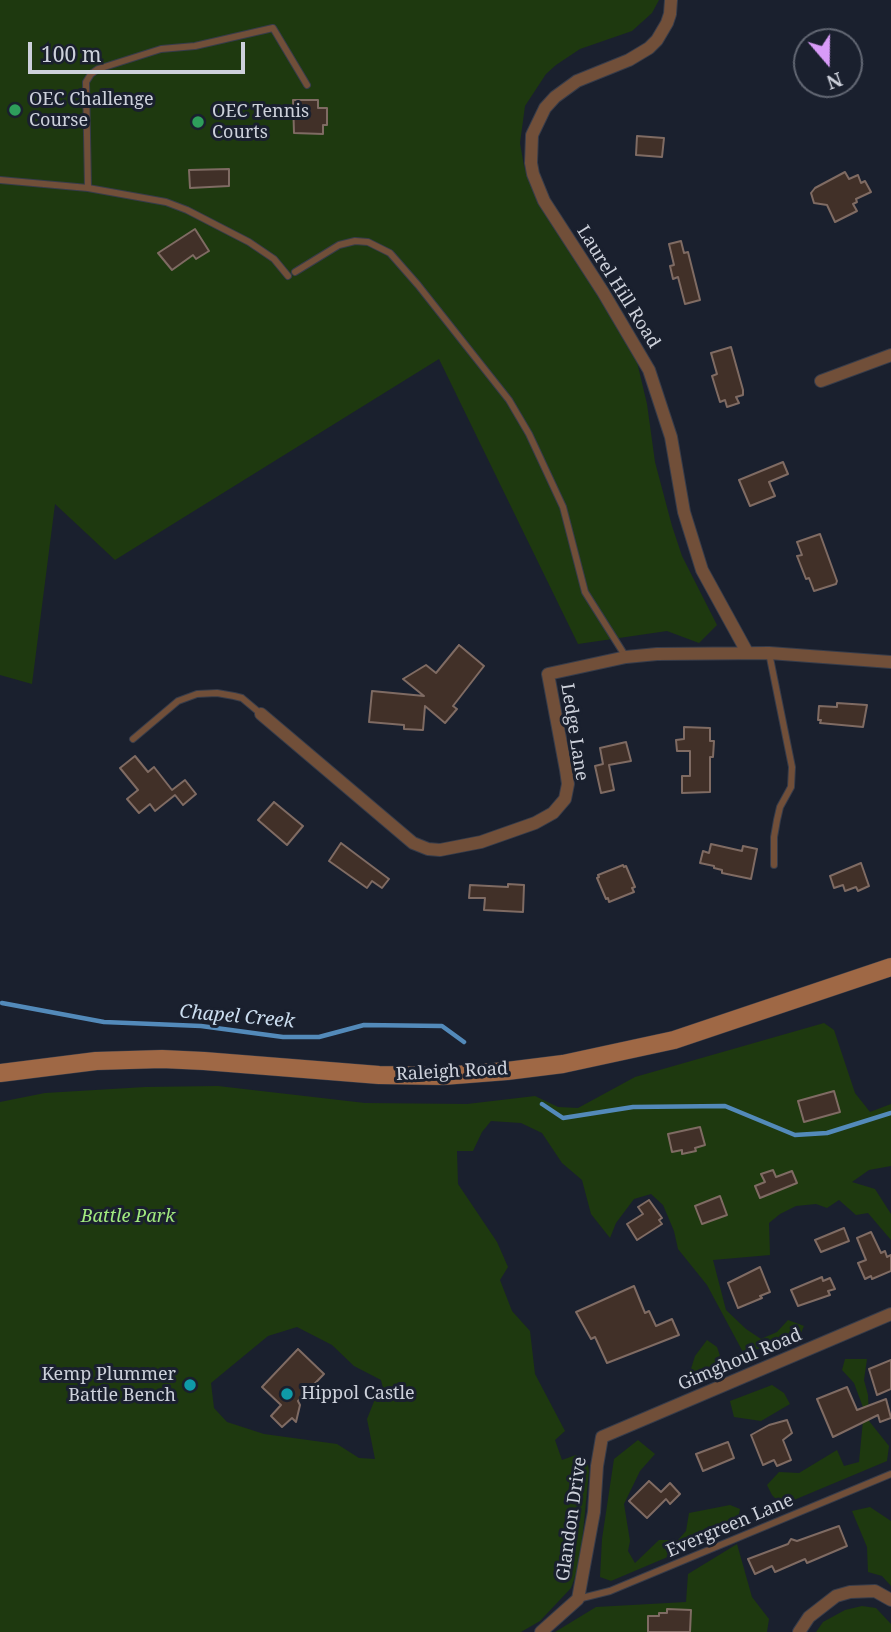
<!DOCTYPE html>
<html>
<head>
<meta charset="utf-8">
<style>
  body { margin:0 }
  #map { position:relative; width:891px; height:1632px; overflow:hidden; background:#1a202e; font-family:"Noto Serif",serif }
  canvas { display:block }
  .north { position:absolute; left:793px; top:28px; width:70px; height:70px; box-sizing:border-box; background:#1a202e; border:2px solid #626773; border-radius:50%; rotate:160deg; font-size:19px; font-weight:700; line-height:28px; text-align:center; color:#cdd1db }
  .north::after { content:''; display:block; margin:auto; width:24px; height:32px; background:#d89bf8; clip-path:polygon(50% 0,100% 100%,50% 72%,0 100%) }
  .scale { position:absolute; left:28px; top:42px; width:217px; height:32px; box-sizing:border-box; border:4px solid #cdd1db; border-top:0; padding-left:9px; font-size:21px; line-height:24px; white-space:nowrap; color:#cdd1db; -webkit-text-stroke:5px #1a202e; paint-order:stroke }
</style>
</head>
<body>
<div id="map">
<canvas width="891" height="1632"></canvas>
<div class="north">N</div>
<div class="scale">100 m</div>
</div>
<script>
const ctx = document.querySelector('canvas').getContext('2d');
ctx.lineJoin = 'round';
function fill(path, color) { ctx.fillStyle = color; ctx.fill(path, 'evenodd'); }
const toPath = rows => new Path2D(rows.map(r => 'M' + r).join(''));
function strokePath(path, color, width, dash) { ctx.strokeStyle = color; ctx.lineWidth = width; ctx.lineCap = dash ? 'butt' : 'round'; ctx.setLineDash(dash || []); ctx.stroke(path); }
function write(font, color, halo, rows, align = 'center') {
  ctx.font = font + ' "Noto Serif",serif'; ctx.lineWidth = 6; ctx.setLineDash([]); ctx.textBaseline = 'middle'; ctx.strokeStyle = halo; ctx.fillStyle = color; for (const [text, x, y, turn = 0] of rows) {
    ctx.save(); ctx.translate(x, y); ctx.rotate((+turn || 0) * Math.PI / 180); ctx.textAlign = isNaN(turn) ? turn : align; if (halo) ctx.strokeText(text, 0, 0); ctx.fillText(text, 0, 0); ctx.restore();
  }
}
const green = toPath([
  [0,0,659,0,652,13,632,31,580,49,556,65,546,74,525,106,520,143,524,166,531,183,633,345,647,404,655,462,672,526,682,556,717,625,699,643,667,631,578,644,439,359,115,560,55,504,32,684,0,675],
  [824,1023,834,1030,855,1093,870,1112,891,1104,891,1166,869,1170,852,1182,875,1189,891,1214,891,1240,868,1213,856,1215,839,1200,827,1208,816,1204,796,1206,780,1214,769,1223,770,1255,713,1260,726,1310,746,1329,761,1339,777,1332,788,1320,804,1326,801,1333,744,1354,707,1285,678,1249,674,1231,663,1205,651,1194,634,1199,616,1223,610,1238,591,1214,582,1180,562,1163,542,1133,521,1123,491,1121,482,1132,473,1151,457,1151,458,1184,497,1242,508,1267,500,1280,512,1311,530,1331,535,1374,565,1431,555,1440,562,1460,576,1455,587,1458,589,1471,580,1563,571,1588,540,1621,521,1632,0,1632,0,1102,45,1093,145,1087,218,1086,365,1103,467,1104,535,1096,558,1107,578,1108,635,1077],
  [297,1327,332,1345,354,1366,381,1380,383,1388,375,1399,367,1419,375,1459,359,1458,337,1444,264,1434,227,1422,214,1408,211,1383,268,1336],
  [707,1340,717,1347,721,1359,719,1367,696,1378,690,1372,695,1356],
  [845,1359,867,1359,864,1380,868,1395,869,1421,889,1446,887,1461,782,1505,772,1495,767,1485,779,1472,799,1473,837,1450,844,1466,859,1462,864,1410,854,1383,842,1370],
  [772,1385,784,1393,790,1404,761,1421,734,1417,730,1401],
  [638,1440,655,1454,640,1471,624,1504,630,1541,628,1551,635,1563,659,1540,678,1540,686,1531,689,1513,730,1505,740,1509,736,1528,611,1581,600,1577,602,1539,614,1459],
  [870,1507,891,1521,891,1586,882,1576,868,1572,867,1547,852,1511],
  [737,1544,752,1597,769,1619,767,1632,555,1632,596,1607,686,1602,688,1574],
  [862,1606,876,1608,891,1624,891,1632,816,1632,823,1622,845,1610]
]);
const stream = toPath([
  [2,1003,104,1022,201,1026,283,1037,319,1037,364,1025,442,1026,464,1042],
  [542,1104,563,1118,633,1107,725,1106,795,1135,827,1133,891,1113]
]);
const building = toPath([
  [293,100,318,100,318,108,327,108,327,125,323,125,323,134,294,133,293,100],
  [637,136,664,138,662,157,636,155,637,136],
  [229,169,229,186,190,188,189,170,229,169],
  [845,172,849,179,858,175,861,183,865,181,871,192,856,199,857,202,853,204,857,211,835,222,827,205,814,203,811,193,815,188,845,172],
  [195,229,209,251,196,259,193,255,172,270,158,253,195,229],
  [681,241,684,253,688,252,700,300,685,304,678,277,673,279,670,266,674,265,669,244,681,241],
  [731,347,743,390,743,395,736,397,739,403,727,407,725,400,720,402,712,376,717,374,711,353,731,347],
  [783,462,788,474,769,482,775,496,750,506,739,480,783,462],
  [820,534,837,581,836,584,814,591,809,578,806,579,797,556,802,555,797,542,820,534],
  [459,645,484,666,453,706,457,709,445,723,425,706,423,730,404,729,404,725,369,722,372,691,424,696,403,679,426,665,436,673,459,645],
  [837,703,867,705,863,727,820,723,821,720,818,720,819,706,837,707,837,703],
  [684,727,710,728,710,741,714,741,713,757,710,757,710,792,682,793,682,776,690,776,690,751,677,751,676,740,684,739,684,727],
  [626,742,631,761,609,765,614,790,601,793,595,766,603,764,600,748,626,742],
  [135,756,148,772,154,767,172,790,185,780,196,794,183,805,175,795,155,811,150,804,139,813,127,799,138,790,120,768,135,756],
  [274,802,303,826,287,845,258,820,274,802],
  [341,843,389,879,382,888,372,881,367,888,329,861,341,843],
  [711,844,742,851,743,846,757,849,751,879,722,873,722,870,714,868,714,866,700,863,703,851,709,853,711,844],
  [861,863,869,886,858,891,856,887,845,891,843,885,834,888,830,876,861,863],
  [623,865,624,867,626,866,635,887,632,888,634,892,609,902,608,898,606,899,597,878,599,877,598,875,623,865],
  [508,884,524,885,523,912,484,910,485,898,469,898,470,885,508,887,508,884],
  [834,1091,840,1112,804,1122,798,1101,834,1091],
  [700,1127,705,1145,695,1148,696,1151,682,1154,682,1150,672,1152,668,1134,700,1127],
  [773,1170,776,1177,792,1171,797,1183,760,1198,755,1186,765,1182,761,1174,773,1170],
  [720,1196,727,1215,702,1224,695,1206,720,1196],
  [649,1200,662,1218,659,1220,662,1224,637,1240,627,1224,643,1214,638,1207,649,1200],
  [844,1228,849,1241,821,1252,815,1240,844,1228],
  [871,1232,881,1253,885,1251,887,1257,891,1255,891,1271,872,1279,871,1276,865,1279,858,1263,866,1260,857,1238,871,1232],
  [760,1267,770,1292,760,1296,762,1298,738,1308,728,1283,760,1267],
  [822,1277,823,1281,830,1278,835,1289,828,1291,830,1295,798,1306,791,1290,822,1277],
  [634,1286,645,1313,649,1311,656,1326,672,1319,679,1335,607,1363,595,1337,591,1339,576,1312,634,1286],
  [298,1349,324,1374,298,1401,300,1405,296,1422,292,1418,282,1427,271,1416,281,1405,262,1387,298,1349],
  [891,1360,891,1389,877,1395,869,1369,891,1360],
  [847,1387,857,1410,886,1399,891,1418,880,1422,878,1415,833,1437,817,1399,847,1387],
  [787,1420,792,1433,783,1440,791,1460,777,1466,774,1460,763,1465,751,1435,769,1425,787,1420],
  [728,1442,734,1458,703,1471,696,1454,728,1442],
  [649,1481,661,1492,670,1483,680,1494,670,1504,666,1499,647,1518,629,1501,649,1481],
  [839,1526,847,1546,807,1563,805,1559,775,1572,772,1566,755,1574,748,1559,788,1544,791,1539,797,1541,839,1526],
  [667,1609,691,1610,690,1632,648,1632,648,1616,659,1616,659,1613,667,1613,667,1609]
]);
const lane = toPath([
  [0,180,88,188],
  [295,272,339,245,355,241,368,242,390,253,418,285,509,400,529,434,563,507,585,592,626,657],
  [288,276,274,259,249,242,187,210,166,202,88,188,86,82,91,74,98,69,161,49,195,46,273,28,307,85],
  [769,653,792,767,791,787,780,807,777,820,774,837,774,865],
  [133,739,178,701,197,694,217,693,234,696,242,698,261,714],
  [578,1599,610,1591,891,1474]
]);
const street = toPath([
  [671,0,670,14,667,23,657,40,649,48,629,60,577,81,555,97,545,108,532,135,531,163,533,174,544,201,603,292,649,370,671,437,684,512,702,570,747,652],
  [821,381,891,355],
  [261,714,413,843,428,849,440,850,481,842,535,823,553,813,565,799,568,784,566,770,548,674,626,657,657,654,769,653,891,662],
  [541,1632,578,1599,594,1512,597,1466,602,1437,891,1314],
  [799,1632,809,1617,836,1596,850,1592,875,1591,891,1600]
]);
const secondary = toPath([
  [0,1073,96,1061,162,1059,204,1061,379,1075,443,1076,507,1071,563,1064,674,1040,891,967]
]);
const markers = [
  [15,110,7,"#2e9e5b"],
  [198,122,7,"#2e9e5b"],
  [190,1385,7,"#0f9aa8"],
  [287,1394,7,"#0f9aa8"]
];
const poiNames = [
  ["OEC Challenge",29,100],
  ["Course",29,121],
  ["OEC Tennis",212,112],
  ["Courts",212,133],
  ["Kemp Plummer",176,1375,"right"],
  ["Battle Bench",176,1396,"right"],
  ["Hippol Castle",301,1394]
];
const streetNames = [
  ["Laurel Hill Road",618,287,58],
  ["Ledge Lane",574,732,81],
  ["Raleigh Road",452,1072,-3],
  ["Gimghoul Road",740,1360,-23],
  ["Glandon Drive",572,1519,-82],
  ["Evergreen Lane",730,1526,-23]
];
const parkNames = [
  ["Battle Park",128,1217]
];
const waterNames = [
  ["Chapel Creek",237,1017,5]
];
fill(green, '#1e390f');
strokePath(stream, '#538aba', 4.5);
fill(building, '#413028');
strokePath(building, '#7f6b63', 2);
strokePath(lane, '#373c4a', 8);
strokePath(street, '#373c4a', 14);
strokePath(secondary, '#373c4a', 19);
strokePath(lane, '#714f39', 6);
strokePath(street, '#714f39', 12);
strokePath(secondary, '#9f6845', 18);
for (const [x, y, r, color] of markers) { const dot = new Path2D(); dot.arc(x, y, r, 0, 2 * Math.PI); ctx.fillStyle = color; ctx.fill(dot); strokePath(dot, '#1a202e', 2.5); }
write('18px', '#cdd1db', '#1a202e', poiNames, 'left');
write('18px', '#cdd1db', '#1a202e', streetNames);
write('italic 18px', '#a1e97f', '#1a202e', parkNames);
write('italic 19px', '#cbddef', '#1a202e', waterNames);
</script>
</body>
</html>
